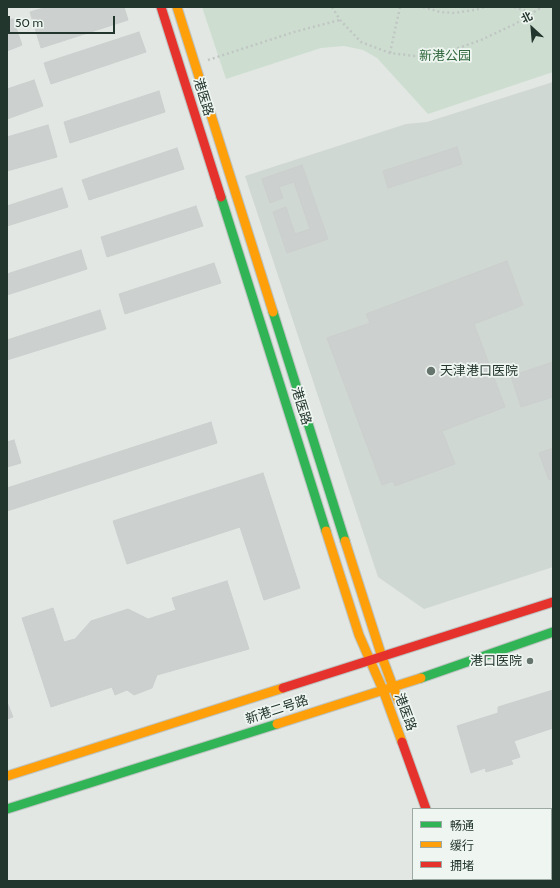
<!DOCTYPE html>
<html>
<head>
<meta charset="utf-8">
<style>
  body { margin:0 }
  #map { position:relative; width:560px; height:888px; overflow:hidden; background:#e2e7e4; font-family:Cabin,"Noto Sans SC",sans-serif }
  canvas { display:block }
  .frame { position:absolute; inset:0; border:8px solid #23362e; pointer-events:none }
  .legend { position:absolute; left:412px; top:808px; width:140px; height:72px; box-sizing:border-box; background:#eff6f2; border:1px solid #9da9a4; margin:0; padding:5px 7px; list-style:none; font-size:12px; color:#23362e }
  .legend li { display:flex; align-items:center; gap:8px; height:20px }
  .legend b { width:20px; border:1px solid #9da9a4 }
  .north { position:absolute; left:512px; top:8px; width:40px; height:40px; -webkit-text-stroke:3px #eff6f2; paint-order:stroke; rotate:334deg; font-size:11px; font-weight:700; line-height:16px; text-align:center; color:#23362e }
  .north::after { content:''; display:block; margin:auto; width:14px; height:18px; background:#23362e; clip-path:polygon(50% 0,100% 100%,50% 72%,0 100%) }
  .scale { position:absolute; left:8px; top:16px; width:107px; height:18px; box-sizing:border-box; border:2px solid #23362e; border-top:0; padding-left:5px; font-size:12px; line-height:14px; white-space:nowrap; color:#23362e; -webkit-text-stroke:3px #eff6f2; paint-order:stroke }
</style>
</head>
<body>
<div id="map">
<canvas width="560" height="888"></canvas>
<div class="frame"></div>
<ul class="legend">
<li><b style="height:5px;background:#30b455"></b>畅通</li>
<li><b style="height:5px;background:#ff9f0a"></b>缓行</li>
<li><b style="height:5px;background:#e5322d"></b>拥堵</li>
</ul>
<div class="north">北</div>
<div class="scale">50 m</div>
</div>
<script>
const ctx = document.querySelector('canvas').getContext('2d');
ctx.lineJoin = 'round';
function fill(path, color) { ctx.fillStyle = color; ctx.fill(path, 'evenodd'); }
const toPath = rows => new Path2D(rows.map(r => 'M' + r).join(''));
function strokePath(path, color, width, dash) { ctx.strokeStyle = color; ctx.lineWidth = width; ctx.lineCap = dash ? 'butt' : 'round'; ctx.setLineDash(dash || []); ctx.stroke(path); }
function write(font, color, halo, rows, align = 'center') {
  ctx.font = font + ' Cabin,"Noto Sans SC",sans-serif'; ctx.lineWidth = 3.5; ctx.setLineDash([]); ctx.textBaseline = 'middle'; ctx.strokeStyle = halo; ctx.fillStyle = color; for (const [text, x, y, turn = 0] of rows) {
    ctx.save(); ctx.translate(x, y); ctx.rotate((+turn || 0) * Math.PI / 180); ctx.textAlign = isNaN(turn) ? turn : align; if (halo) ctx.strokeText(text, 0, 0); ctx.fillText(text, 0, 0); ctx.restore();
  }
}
const built = toPath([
  [553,82,553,567,424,609,378,577,245,176,406,124,427,122]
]);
const green = toPath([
  [202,7,553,7,553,72,428,114,377,58,363,50,344,46,321,48,226,79]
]);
const building = toPath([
  [47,7,73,7,74,8,77,7,124,7,128,20,41,48,30,12,47,7],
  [13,19,22,45,7,51,7,21,13,19],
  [139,32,146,52,51,84,44,63,139,32],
  [34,80,43,106,7,119,7,89,34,80],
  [159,91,165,112,70,143,64,122,159,91],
  [48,125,57,157,7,171,7,137,48,125],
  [457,147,462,164,388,188,383,171,457,147],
  [177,148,184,169,89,200,82,180,177,148],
  [302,165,328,239,287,253,273,212,286,207,295,234,310,229,294,182,279,187,283,198,270,203,262,179,302,165],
  [62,188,68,207,7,226,7,206,62,188],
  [196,206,203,226,107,257,101,237,196,206],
  [81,250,87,269,7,295,7,274,81,250],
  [507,261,523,305,474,324,505,407,442,431,455,464,395,486,393,481,382,485,327,338,370,323,366,314,507,261],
  [214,263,221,283,125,314,119,294,214,263],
  [100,310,106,329,7,360,7,340,100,310],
  [553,362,553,397,521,407,511,376,553,362],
  [211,422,217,443,7,511,7,488,211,422],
  [14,440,21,463,7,467,7,442,14,440],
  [553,448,553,479,549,480,539,453,553,448],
  [263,473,300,588,264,600,240,527,127,564,113,521,263,473],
  [227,581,249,649,157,675,152,688,134,695,127,690,115,695,112,687,51,707,22,618,53,608,64,642,75,639,91,621,128,609,148,619,176,610,172,598,227,581],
  [553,690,553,728,514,741,520,757,511,760,513,764,486,772,485,768,471,773,457,726,498,713,498,707,553,690],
  [7,702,13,717,7,719,7,702]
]);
const path = toPath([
  [332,7,340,20,361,42,390,53,415,56,450,51,481,40,515,24,542,7],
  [423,7,440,12,455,13,479,9,484,7],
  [514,7,524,10,530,14],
  [390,53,400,7],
  [208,60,294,32,340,20]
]);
const fast = toPath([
  [221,197,326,531],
  [273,312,345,541],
  [421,678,553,632],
  [7,809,277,724]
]);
const slow = toPath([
  [177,7,273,312],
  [326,531,359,635,383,690,402,742],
  [345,541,382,657,398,700],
  [277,724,421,678],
  [7,776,283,688],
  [461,879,462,881]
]);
const jam = toPath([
  [161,7,221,197],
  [283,688,553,602],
  [402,742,426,809]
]);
const markers = [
  [431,371,5,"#66746e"],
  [530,661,4,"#66746e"]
];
const parkNames = [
  ["新港公园",445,56]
];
const streetNames = [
  ["港医路",203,97,73],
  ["港医路",301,406,73],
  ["新港二号路",277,710,-18],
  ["港医路",405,712,70]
];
const poiNames = [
  ["天津港口医院",440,371],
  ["港口医院",522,661,"right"]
];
fill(built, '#d0d8d3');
fill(green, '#cdded0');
fill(building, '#ccd0ce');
strokePath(building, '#cbcfcd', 1);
strokePath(fast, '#bec4c1', 11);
strokePath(slow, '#bec4c1', 11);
strokePath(jam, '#bec4c1', 11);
strokePath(path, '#c0c6c3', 2.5, [2, 3]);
strokePath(fast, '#30b455', 9);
strokePath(slow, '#ff9f0a', 9);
strokePath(jam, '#e5322d', 9);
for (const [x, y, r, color] of markers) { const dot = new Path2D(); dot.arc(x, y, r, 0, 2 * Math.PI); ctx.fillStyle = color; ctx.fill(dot); strokePath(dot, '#eff6f2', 1.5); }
write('13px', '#32683f', '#eff6f2', parkNames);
write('13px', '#23362e', '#eff6f2', streetNames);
write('13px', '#23362e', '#eff6f2', poiNames, 'left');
</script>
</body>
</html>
